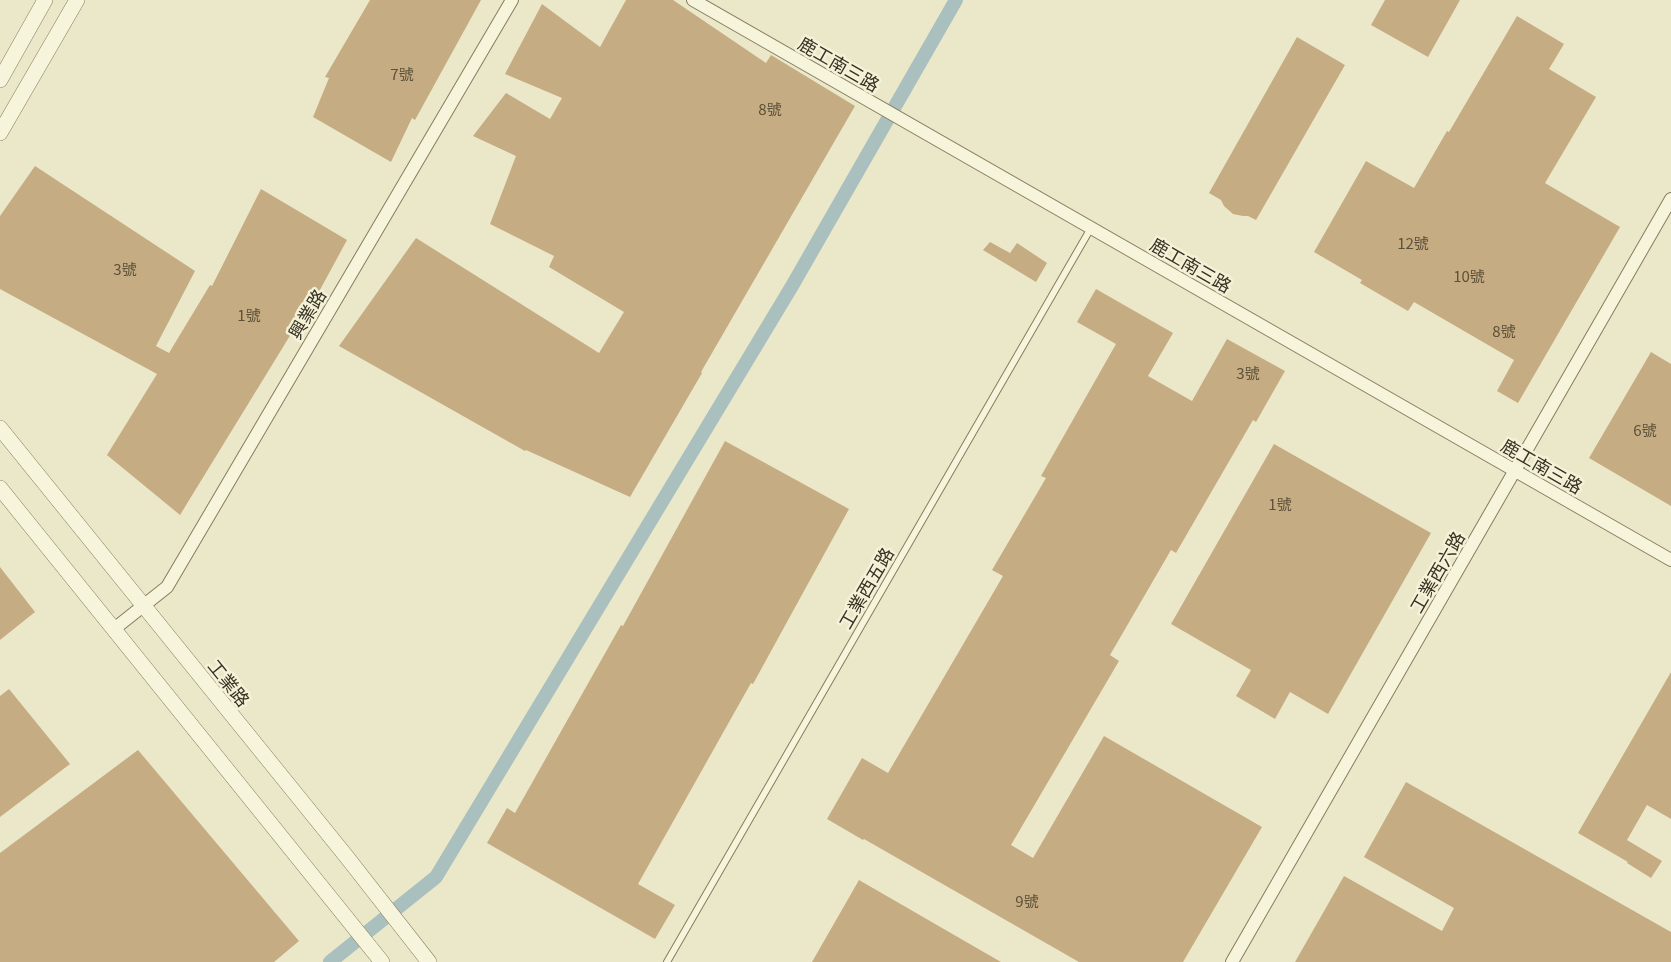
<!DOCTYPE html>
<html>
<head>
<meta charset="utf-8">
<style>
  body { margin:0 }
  canvas { display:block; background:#ebe8c9 }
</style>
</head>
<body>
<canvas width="1671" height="962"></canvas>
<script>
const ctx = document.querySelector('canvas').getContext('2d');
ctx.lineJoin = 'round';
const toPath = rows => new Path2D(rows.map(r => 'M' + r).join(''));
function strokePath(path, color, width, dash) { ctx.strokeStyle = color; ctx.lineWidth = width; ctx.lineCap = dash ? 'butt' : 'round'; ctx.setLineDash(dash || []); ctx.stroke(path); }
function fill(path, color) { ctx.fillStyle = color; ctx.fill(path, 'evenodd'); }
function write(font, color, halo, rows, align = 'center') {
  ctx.font = font + ' Georgia,"Noto Sans TC",serif'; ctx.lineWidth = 5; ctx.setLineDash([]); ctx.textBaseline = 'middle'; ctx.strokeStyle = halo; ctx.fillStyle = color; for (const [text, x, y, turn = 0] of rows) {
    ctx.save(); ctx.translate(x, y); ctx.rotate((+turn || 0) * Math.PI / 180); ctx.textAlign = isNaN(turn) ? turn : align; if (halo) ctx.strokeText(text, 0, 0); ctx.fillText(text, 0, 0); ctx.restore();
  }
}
const canal = toPath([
  [330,962,436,877,792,286,956,0]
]);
const building = toPath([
  [370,0,481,0,415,120,412,118,391,162,313,117,329,78,325,77],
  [626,0,673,0,766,63,771,55,855,106,701,372,702,373,630,497,526,450,525,451,339,346,416,238,599,353,624,312,549,267,554,256,490,224,516,156,473,136,506,93,550,119,562,98,505,74,542,4,600,47],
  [1385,0,1460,0,1428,57,1371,25],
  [1517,16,1564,44,1549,69,1596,97,1545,183,1620,227,1518,403,1497,391,1514,360,1414,302,1408,311,1360,283,1362,280,1314,252,1366,161,1414,188,1447,131,1449,132],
  [1297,37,1345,65,1256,220,1248,216,1243,216,1233,214,1224,206,1221,200,1209,193],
  [35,166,195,271,156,346,169,353,210,285,212,286,261,189,347,240,302,323,299,321,180,515,107,455,157,374,0,289,0,216],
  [990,242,1010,253,1017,243,1047,263,1036,282,983,250],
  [1096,289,1173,333,1148,376,1192,401,1227,339,1285,371,1256,422,1253,420,1176,553,1171,550,1110,655,1119,661,1011,845,1033,858,1104,736,1262,827,1183,962,1079,962,864,839,863,840,827,819,862,758,888,773,1003,576,992,570,1046,478,1041,476,1116,344,1077,322],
  [1651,352,1671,364,1671,506,1589,458],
  [725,441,849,509,753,684,751,683,638,884,675,905,655,939,487,843,507,808,515,813,621,625,623,626],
  [1274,444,1431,533,1328,714,1290,692,1275,719,1236,696,1251,670,1171,624],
  [0,567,35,612,0,640],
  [1671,672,1671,819,1647,805,1627,840,1662,861,1651,878,1627,863,1628,862,1578,833],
  [9,689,70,764,0,817,0,696],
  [138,750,299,941,274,962,0,962,0,853],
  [1406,782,1671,932,1671,962,1295,962,1344,876,1442,931,1454,908,1364,857],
  [859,880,1001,962,812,962]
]);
const service = toPath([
  [667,962,1091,228]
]);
const minor = toPath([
  [693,0,1671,560],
  [114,629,167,587,512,0],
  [1232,962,1671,199]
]);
const tertiary = toPath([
  [0,80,45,0],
  [0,133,77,0],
  [0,428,346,856,429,962],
  [0,488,382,962]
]);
const numberNames = [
  ["7號",402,74],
  ["8號",770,109],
  ["12號",1413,243],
  ["3號",125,269],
  ["10號",1469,276],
  ["1號",249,315],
  ["8號",1504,331],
  ["3號",1248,373],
  ["6號",1645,430],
  ["1號",1280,504],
  ["9號",1027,901]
];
const streetNames = [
  ["鹿工南三路",839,64,30],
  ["鹿工南三路",1191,265,30],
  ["興業路",307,314,-59],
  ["鹿工南三路",1542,466,30],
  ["工業西六路",1437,572,-60],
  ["工業西五路",866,588,-60],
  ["工業路",229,683,51]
];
strokePath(canal, '#a9c0be', 14);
fill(building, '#c6ac82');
strokePath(service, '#867c5f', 8);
strokePath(minor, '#867c5f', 14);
strokePath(tertiary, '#867c5f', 16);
strokePath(service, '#f7f4dc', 6);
strokePath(minor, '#f7f4dc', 12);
strokePath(tertiary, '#f7f4dc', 15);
write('15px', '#5c5039', null, numberNames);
write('18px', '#383121', '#f3f1d8', streetNames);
</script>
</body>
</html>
